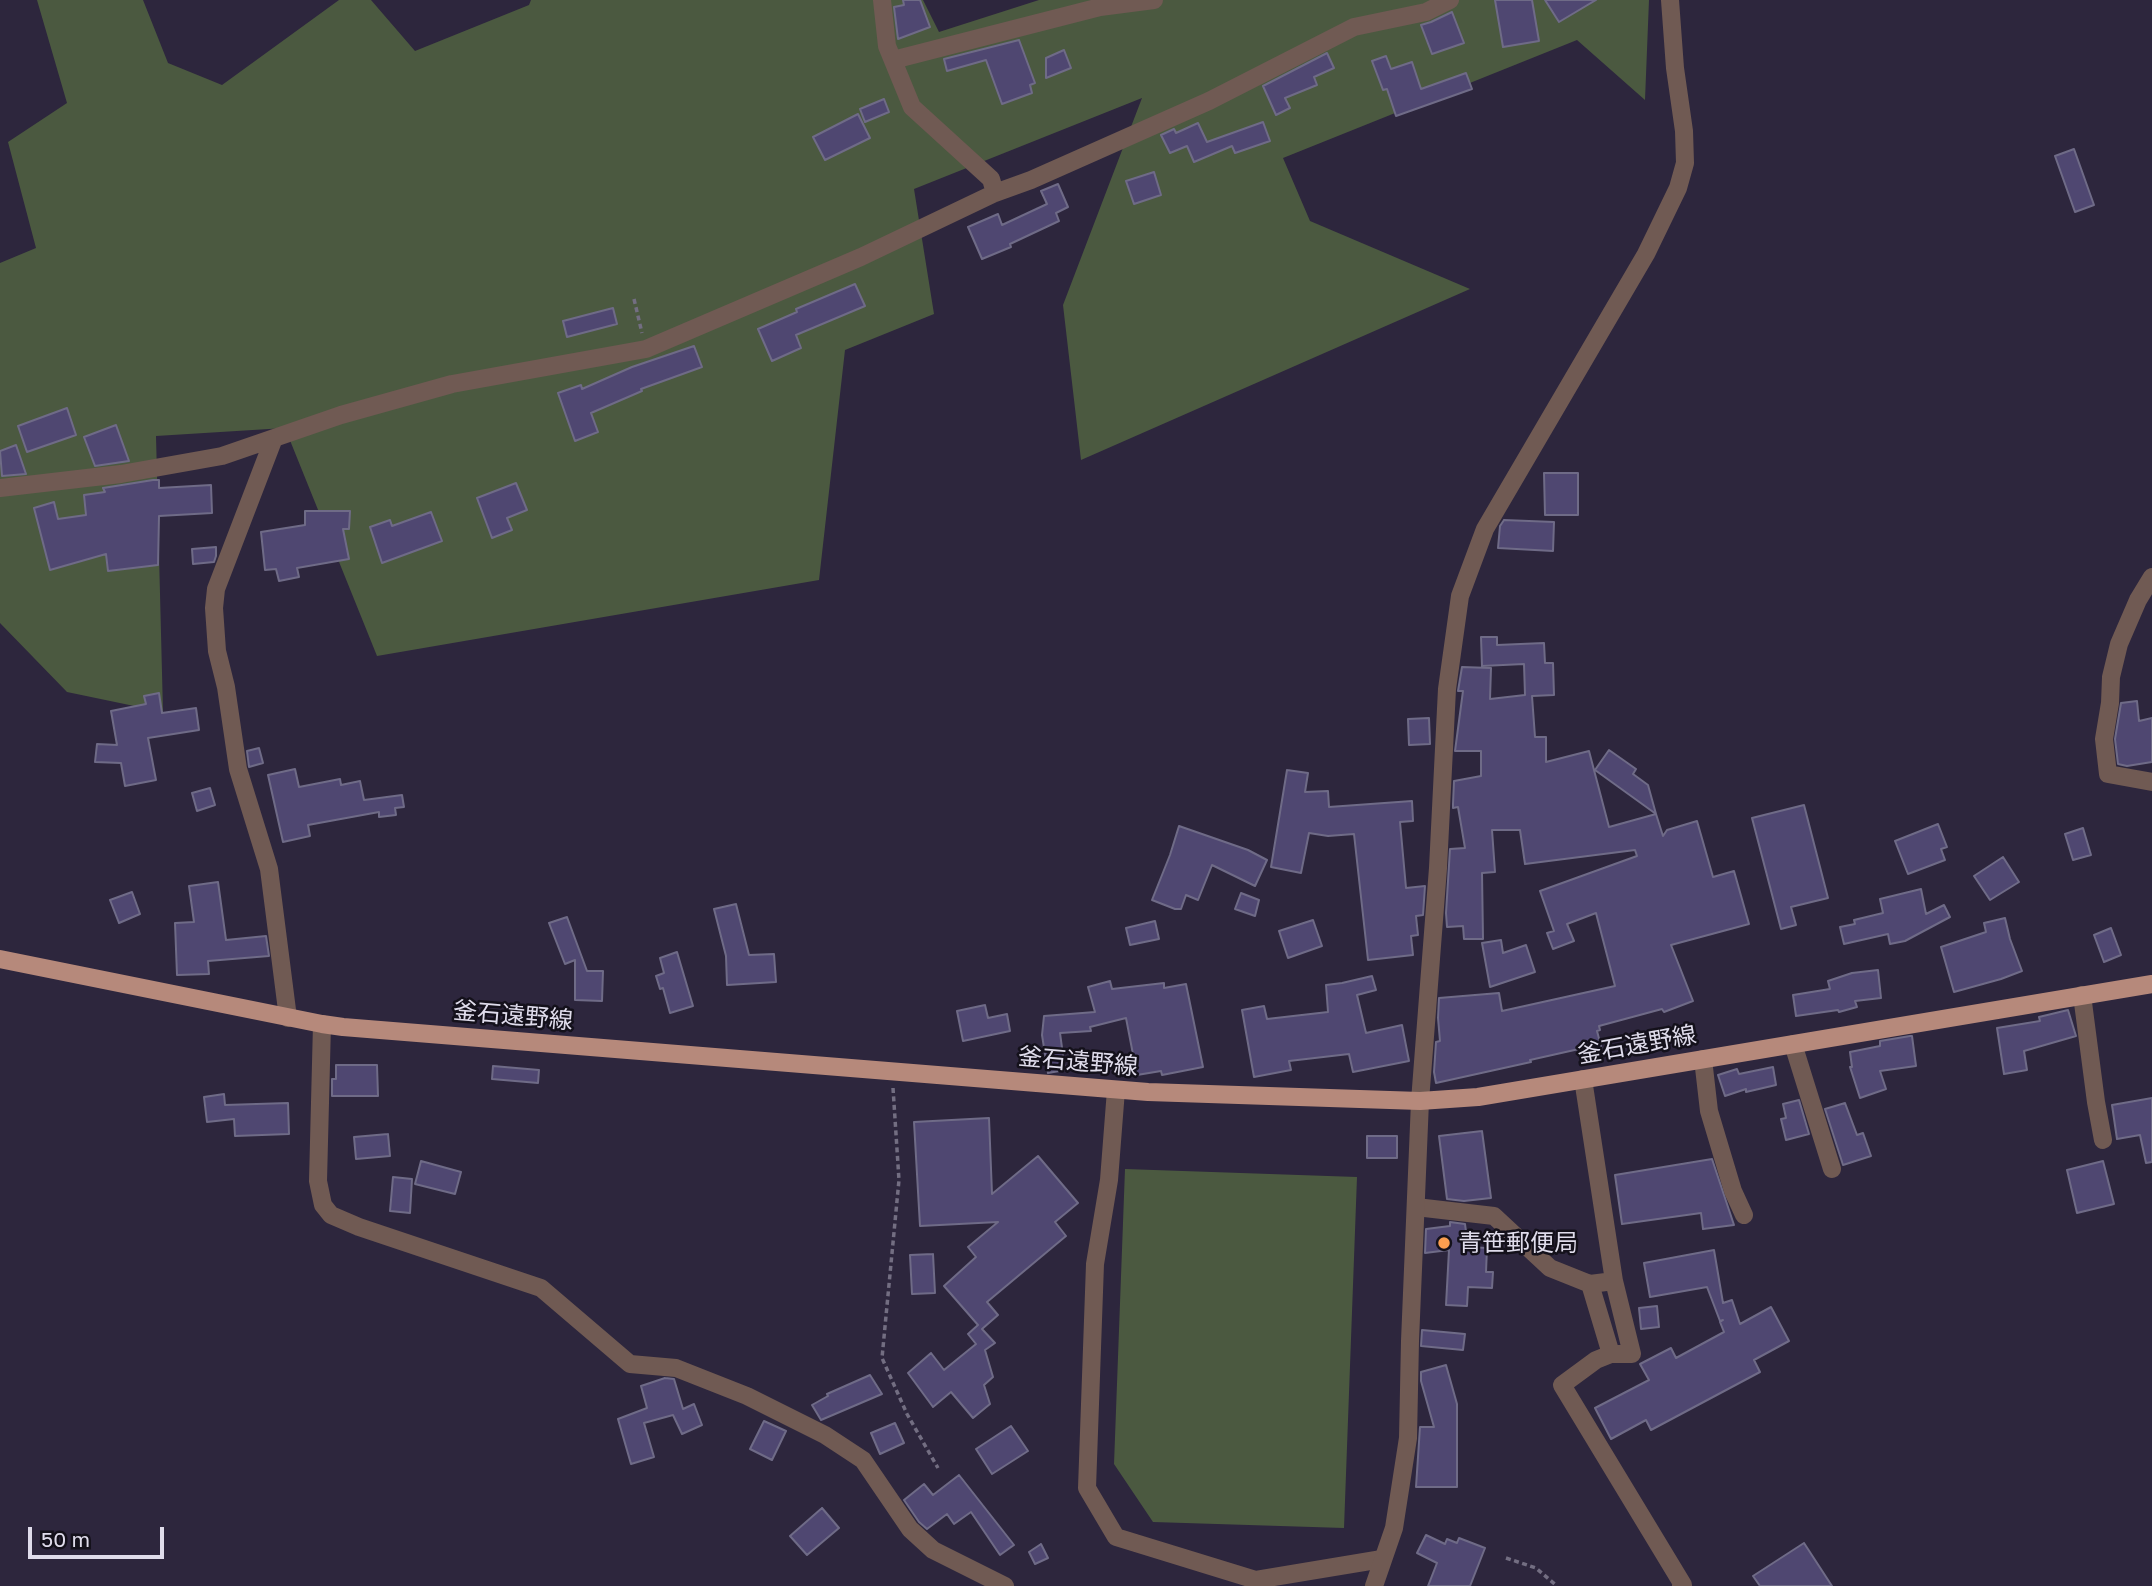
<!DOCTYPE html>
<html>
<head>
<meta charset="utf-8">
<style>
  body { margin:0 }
  #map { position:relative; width:2152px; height:1586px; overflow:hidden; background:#2d263d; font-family:"Golos Text",sans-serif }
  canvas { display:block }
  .scale { position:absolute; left:28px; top:1527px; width:136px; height:32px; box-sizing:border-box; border:4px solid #dfdceb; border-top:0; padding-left:9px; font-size:21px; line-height:24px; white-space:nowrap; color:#dfdceb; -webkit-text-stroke:5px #14111b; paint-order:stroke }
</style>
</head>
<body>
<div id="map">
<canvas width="2152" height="1586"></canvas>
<div class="scale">50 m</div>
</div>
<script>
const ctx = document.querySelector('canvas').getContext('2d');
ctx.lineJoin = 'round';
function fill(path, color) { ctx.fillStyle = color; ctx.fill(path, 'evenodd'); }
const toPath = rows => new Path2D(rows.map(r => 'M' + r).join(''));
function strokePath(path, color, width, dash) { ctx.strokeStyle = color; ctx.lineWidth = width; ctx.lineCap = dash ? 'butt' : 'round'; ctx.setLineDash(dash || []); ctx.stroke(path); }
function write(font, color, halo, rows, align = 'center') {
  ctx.font = font + ' "Golos Text","Noto Sans JP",sans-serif'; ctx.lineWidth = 5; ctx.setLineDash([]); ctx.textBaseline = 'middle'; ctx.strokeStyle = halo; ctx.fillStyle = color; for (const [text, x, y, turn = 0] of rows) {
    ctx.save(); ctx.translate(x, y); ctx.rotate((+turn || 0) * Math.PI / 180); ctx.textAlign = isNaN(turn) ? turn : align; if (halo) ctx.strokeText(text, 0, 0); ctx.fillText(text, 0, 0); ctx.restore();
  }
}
const green = toPath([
  [37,0,143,0,168,63,222,85,339,0,371,0,415,51,529,5,531,0,923,0,939,32,1039,0,1649,0,1645,100,1577,40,1283,158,1310,221,1470,289,1081,460,1063,305,1142,98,914,189,934,314,845,350,819,580,377,656,285,428,156,436,163,712,67,692,0,623,0,263,36,248,8,142,67,103],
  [1125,1169,1357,1177,1344,1528,1153,1522,1114,1464]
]);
const building = toPath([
  [903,0,920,0,930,27,898,39,894,7,904,5,903,0],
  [1495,0,1532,0,1539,41,1503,47,1495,0],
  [1545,0,1596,0,1559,22,1545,0],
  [1452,12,1464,43,1432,54,1421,25,1431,22,1452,12],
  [1019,40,1035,83,1030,85,1032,93,1002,104,986,60,947,71,944,59,1019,40],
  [1064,50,1071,68,1046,78,1046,58,1064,50],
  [1327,53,1334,68,1314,77,1317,85,1285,98,1290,108,1276,115,1263,86,1327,53],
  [1386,56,1391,69,1412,62,1421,89,1466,73,1472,89,1396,116,1387,89,1383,90,1372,61,1386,56],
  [884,99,889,112,865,122,860,109,884,99],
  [858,114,870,138,825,160,813,137,858,114],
  [1263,122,1270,141,1235,153,1232,146,1194,162,1187,146,1170,153,1161,135,1174,129,1176,133,1198,123,1207,142,1263,122],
  [2074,149,2094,205,2075,212,2055,156,2074,149],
  [1154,172,1161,195,1134,204,1126,181,1154,172],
  [1058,184,1068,207,1056,213,1059,221,1010,244,1011,247,982,259,968,227,998,214,1002,225,1047,204,1041,191,1058,184],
  [855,284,865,306,796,335,801,348,772,361,758,329,797,312,796,309,855,284],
  [613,308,617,324,567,337,563,321,613,308],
  [694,346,702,367,641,389,642,391,591,413,598,432,575,441,558,393,581,385,582,389,632,367,694,346],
  [67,408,76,435,27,452,18,426,67,408],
  [116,425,129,461,95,466,84,437,116,425],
  [16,445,26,474,2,476,0,451,16,445],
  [1544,473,1578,473,1578,515,1545,515,1544,473],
  [153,480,159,480,159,488,211,485,212,513,159,516,158,565,108,571,106,554,50,570,34,508,54,502,58,519,86,515,84,495,105,492,103,488,153,480],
  [516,483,527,510,507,518,512,530,492,538,477,498,516,483],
  [305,511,350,511,349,529,343,529,349,559,297,568,299,577,279,581,276,569,265,570,261,532,305,525,305,511],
  [431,512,442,541,382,563,370,527,390,520,392,526,431,512],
  [1504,520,1554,522,1553,551,1498,548,1500,526,1504,520],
  [216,547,216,556,214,562,193,564,192,549,216,547],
  [1481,637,1497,637,1497,645,1544,643,1545,663,1553,663,1554,695,1532,696,1535,737,1546,737,1546,762,1589,751,1609,827,1656,814,1663,836,1667,830,1697,821,1713,877,1734,871,1749,924,1671,945,1693,1001,1664,1012,1662,1009,1599,1026,1600,1030,1597,1031,1602,1050,1581,1057,1579,1049,1530,1060,1531,1062,1436,1083,1434,1072,1436,1042,1440,1041,1438,1018,1439,998,1499,993,1502,1011,1615,986,1596,913,1567,924,1574,941,1553,949,1547,933,1554,931,1540,891,1637,856,1635,850,1525,864,1520,830,1492,830,1495,872,1482,873,1483,939,1464,939,1463,926,1447,927,1446,913,1450,849,1465,848,1458,807,1453,808,1453,804,1454,781,1481,776,1481,751,1455,751,1463,691,1458,691,1462,667,1491,668,1490,699,1525,695,1524,664,1482,666,1481,637],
  [159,693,162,713,196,708,199,730,148,738,156,780,125,786,121,763,95,762,97,744,117,745,111,711,146,704,144,696,159,693],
  [2137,701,2139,721,2152,718,2152,762,2127,766,2118,764,2115,739,2121,703,2137,701],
  [1429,718,1430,744,1409,745,1408,719,1429,718],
  [259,748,263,763,249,767,247,751,259,748],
  [1609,750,1636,769,1633,774,1648,785,1656,814,1595,770,1609,750],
  [295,769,299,787,340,779,341,785,360,781,364,800,402,795,404,807,395,808,396,815,379,817,379,812,308,825,310,836,283,842,268,775,295,769],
  [1287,770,1308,773,1305,792,1328,791,1329,807,1412,801,1413,821,1400,822,1406,888,1425,886,1423,915,1416,916,1418,935,1411,936,1413,955,1368,960,1354,834,1328,836,1309,833,1301,873,1271,867,1287,770],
  [210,788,215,805,197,811,192,793,210,788],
  [1804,805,1828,898,1791,907,1796,925,1781,929,1752,818,1804,805],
  [1938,824,1947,847,1941,849,1945,860,1908,874,1895,841,1938,824],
  [1179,826,1248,850,1267,860,1255,886,1212,865,1198,900,1186,895,1181,909,1175,909,1152,900,1170,855,1179,826],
  [2083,828,2091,855,2073,860,2065,834,2083,828],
  [2003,857,2019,882,1990,900,1974,876,2003,857],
  [218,882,226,940,266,936,269,956,208,961,209,974,177,975,175,923,194,922,189,886,218,882],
  [1921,889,1926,914,1944,905,1950,917,1905,941,1890,944,1888,934,1844,944,1840,927,1855,924,1854,920,1883,913,1880,899,1921,889],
  [132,892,140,914,119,923,110,900,132,892],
  [1241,893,1259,900,1255,916,1235,909,1241,893],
  [736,904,749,955,774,954,776,982,727,985,726,956,714,909,736,904],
  [567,917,587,971,603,971,602,1001,575,1000,575,960,565,964,549,923,567,917],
  [2005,918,2010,939,2022,971,2001,979,1954,992,1941,947,1986,932,1984,923,2005,918],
  [1313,920,1322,946,1288,958,1279,931,1313,920],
  [1155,921,1159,939,1130,945,1126,928,1155,921],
  [2111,928,2121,955,2104,962,2094,935,2111,928],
  [1501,940,1503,953,1526,945,1535,972,1490,987,1482,943,1501,940],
  [677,952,693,1006,670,1013,663,988,660,989,656,976,664,973,660,958,677,952],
  [1878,970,1881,998,1855,1001,1857,1007,1839,1012,1838,1010,1796,1016,1793,995,1830,989,1828,981,1852,973,1878,970],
  [1372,976,1376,990,1357,995,1366,1033,1402,1025,1409,1061,1353,1072,1349,1054,1289,1061,1291,1070,1254,1077,1242,1010,1264,1006,1267,1019,1328,1012,1326,985,1342,983,1372,976],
  [1110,981,1112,989,1164,983,1164,988,1186,984,1203,1067,1162,1075,1161,1071,1137,1075,1126,1018,1090,1027,1091,1031,1060,1033,1065,1070,1048,1073,1042,1035,1044,1016,1095,1012,1088,987,1110,981],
  [985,1005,988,1018,1007,1014,1010,1031,963,1041,957,1011,985,1005],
  [2068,1010,2076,1036,2024,1051,2027,1070,2004,1074,1997,1028,2040,1021,2039,1017,2068,1010],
  [1910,1036,1912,1036,1916,1066,1880,1071,1886,1089,1860,1098,1850,1067,1852,1067,1850,1052,1880,1046,1880,1041,1910,1036],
  [336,1065,377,1065,378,1096,332,1096,332,1079,336,1079,336,1065],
  [493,1066,539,1070,538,1083,492,1079,493,1066],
  [1773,1067,1776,1085,1746,1092,1746,1089,1725,1096,1718,1075,1737,1069,1739,1074,1773,1067],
  [224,1094,225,1105,288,1103,289,1134,235,1136,234,1119,207,1122,204,1097,224,1094],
  [2152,1098,2152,1162,2146,1163,2140,1135,2117,1139,2112,1105,2152,1098],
  [1799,1100,1809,1134,1786,1140,1781,1119,1786,1118,1783,1104,1799,1100],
  [1845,1103,1857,1135,1863,1133,1871,1156,1843,1165,1825,1109,1845,1103],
  [989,1118,992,1194,1038,1156,1078,1203,1055,1222,1066,1236,987,1302,998,1315,982,1329,995,1343,985,1350,993,1377,984,1385,990,1404,973,1418,951,1392,933,1407,908,1373,931,1353,944,1370,976,1344,968,1334,978,1325,944,1286,976,1257,968,1247,998,1222,920,1226,914,1122,989,1118],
  [1482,1131,1491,1198,1464,1201,1447,1199,1439,1136,1482,1131],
  [388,1134,390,1156,356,1159,354,1137,388,1134],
  [1367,1136,1397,1136,1397,1158,1367,1158,1367,1136],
  [1712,1159,1734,1225,1703,1229,1701,1213,1622,1224,1615,1175,1712,1159],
  [421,1161,461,1172,455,1194,415,1184,421,1161],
  [2103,1161,2114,1204,2077,1213,2067,1170,2103,1161],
  [393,1177,412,1179,410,1213,390,1211,393,1177],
  [1450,1222,1465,1224,1468,1247,1487,1248,1486,1272,1493,1272,1492,1288,1468,1287,1467,1306,1446,1305,1449,1250,1425,1253,1426,1229,1450,1226,1450,1222],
  [1714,1250,1723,1303,1732,1300,1740,1324,1771,1307,1789,1341,1754,1360,1760,1372,1651,1430,1646,1420,1611,1439,1595,1408,1649,1380,1640,1364,1671,1348,1676,1358,1724,1332,1720,1322,1723,1320,1720,1321,1707,1287,1650,1297,1644,1263,1714,1250],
  [933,1254,935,1293,912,1294,910,1255,933,1254],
  [1657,1306,1659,1327,1641,1329,1639,1308,1657,1306],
  [1422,1330,1465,1334,1463,1350,1421,1346,1422,1330],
  [1446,1365,1457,1404,1457,1487,1416,1487,1420,1427,1434,1427,1421,1381,1421,1372,1446,1365],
  [870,1375,882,1394,821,1420,812,1405,828,1396,827,1394,870,1375],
  [665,1378,674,1379,683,1409,694,1404,702,1425,682,1434,673,1415,644,1423,654,1457,631,1464,618,1419,647,1408,641,1386,665,1378],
  [764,1421,786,1431,772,1460,750,1449,764,1421],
  [895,1423,904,1443,880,1454,871,1433,895,1423],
  [1011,1426,1028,1451,992,1474,976,1449,1011,1426],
  [959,1475,1014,1545,1000,1555,971,1512,954,1524,947,1514,927,1529,919,1522,904,1500,924,1484,933,1495,959,1475],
  [822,1508,839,1528,807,1555,790,1536,822,1508],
  [1426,1535,1445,1544,1447,1539,1457,1543,1459,1538,1485,1548,1470,1586,1428,1586,1437,1563,1417,1553,1426,1535],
  [1804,1543,1832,1586,1760,1586,1753,1576,1804,1543],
  [1041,1544,1048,1558,1035,1564,1029,1552,1041,1544]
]);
const path = toPath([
  [634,299,642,333],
  [893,1088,899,1180,882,1358,907,1414,938,1468],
  [1506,1558,1536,1568,1557,1586]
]);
const minor = toPath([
  [882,0,887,46,912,107,991,179,995,193],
  [893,60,1100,7,1154,0],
  [274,438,216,589,214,608,217,651,226,687,238,769,269,869,288,1018],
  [0,488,121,474,222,456,341,415,452,384,646,349,861,257,995,193,1031,180,1209,101,1354,27,1426,12,1450,0],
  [2152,577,2138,600,2119,644,2111,677,2110,703,2104,739,2108,774,2152,782],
  [2082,995,2096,1102,2103,1140],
  [322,1024,318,1181,323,1205,331,1215,359,1227,541,1288,630,1364,676,1368,747,1396,825,1435,863,1460,910,1529,933,1550,1005,1586],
  [1793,1044,1832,1169],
  [1703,1059,1709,1111,1733,1191,1744,1215],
  [1583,1079,1614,1281,1590,1284],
  [1116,1090,1109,1180,1095,1264,1087,1488,1116,1537,1256,1580,1382,1559],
  [1420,1101,1438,868,1447,689,1460,596,1485,529,1646,254,1678,188,1685,163,1684,131,1675,68,1670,0],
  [1416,1207,1494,1216,1550,1268,1590,1284,1611,1354,1596,1360,1562,1385,1683,1585,1681,1586],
  [1611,1354,1632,1354,1614,1281]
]);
const tertiary = toPath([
  [1374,1586,1394,1528,1408,1438,1410,1341,1420,1101]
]);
const primary = toPath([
  [0,959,322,1024,343,1027,1148,1092,1420,1101,1478,1097,2152,984]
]);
const markers = [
  [1444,1243,7,"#fb9e50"]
];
const streetNames = [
  ["釜石遠野線",513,1016,5],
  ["釜石遠野線",1637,1045,-10],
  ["釜石遠野線",1078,1062,5]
];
const poiNames = [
  ["青笹郵便局",1458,1243]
];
fill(green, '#4b5940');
fill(building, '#4f4771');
strokePath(building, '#6f6b87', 2);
strokePath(path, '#736e82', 3.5, [5, 3.5]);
strokePath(minor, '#705a53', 18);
strokePath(tertiary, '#705a53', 18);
strokePath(primary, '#b6897b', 18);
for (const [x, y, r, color] of markers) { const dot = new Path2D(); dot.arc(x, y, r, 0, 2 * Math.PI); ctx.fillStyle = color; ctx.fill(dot); strokePath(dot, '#14111b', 2.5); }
write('24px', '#dfdceb', '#14111b', streetNames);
write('24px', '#dfdceb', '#14111b', poiNames, 'left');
</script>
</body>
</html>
